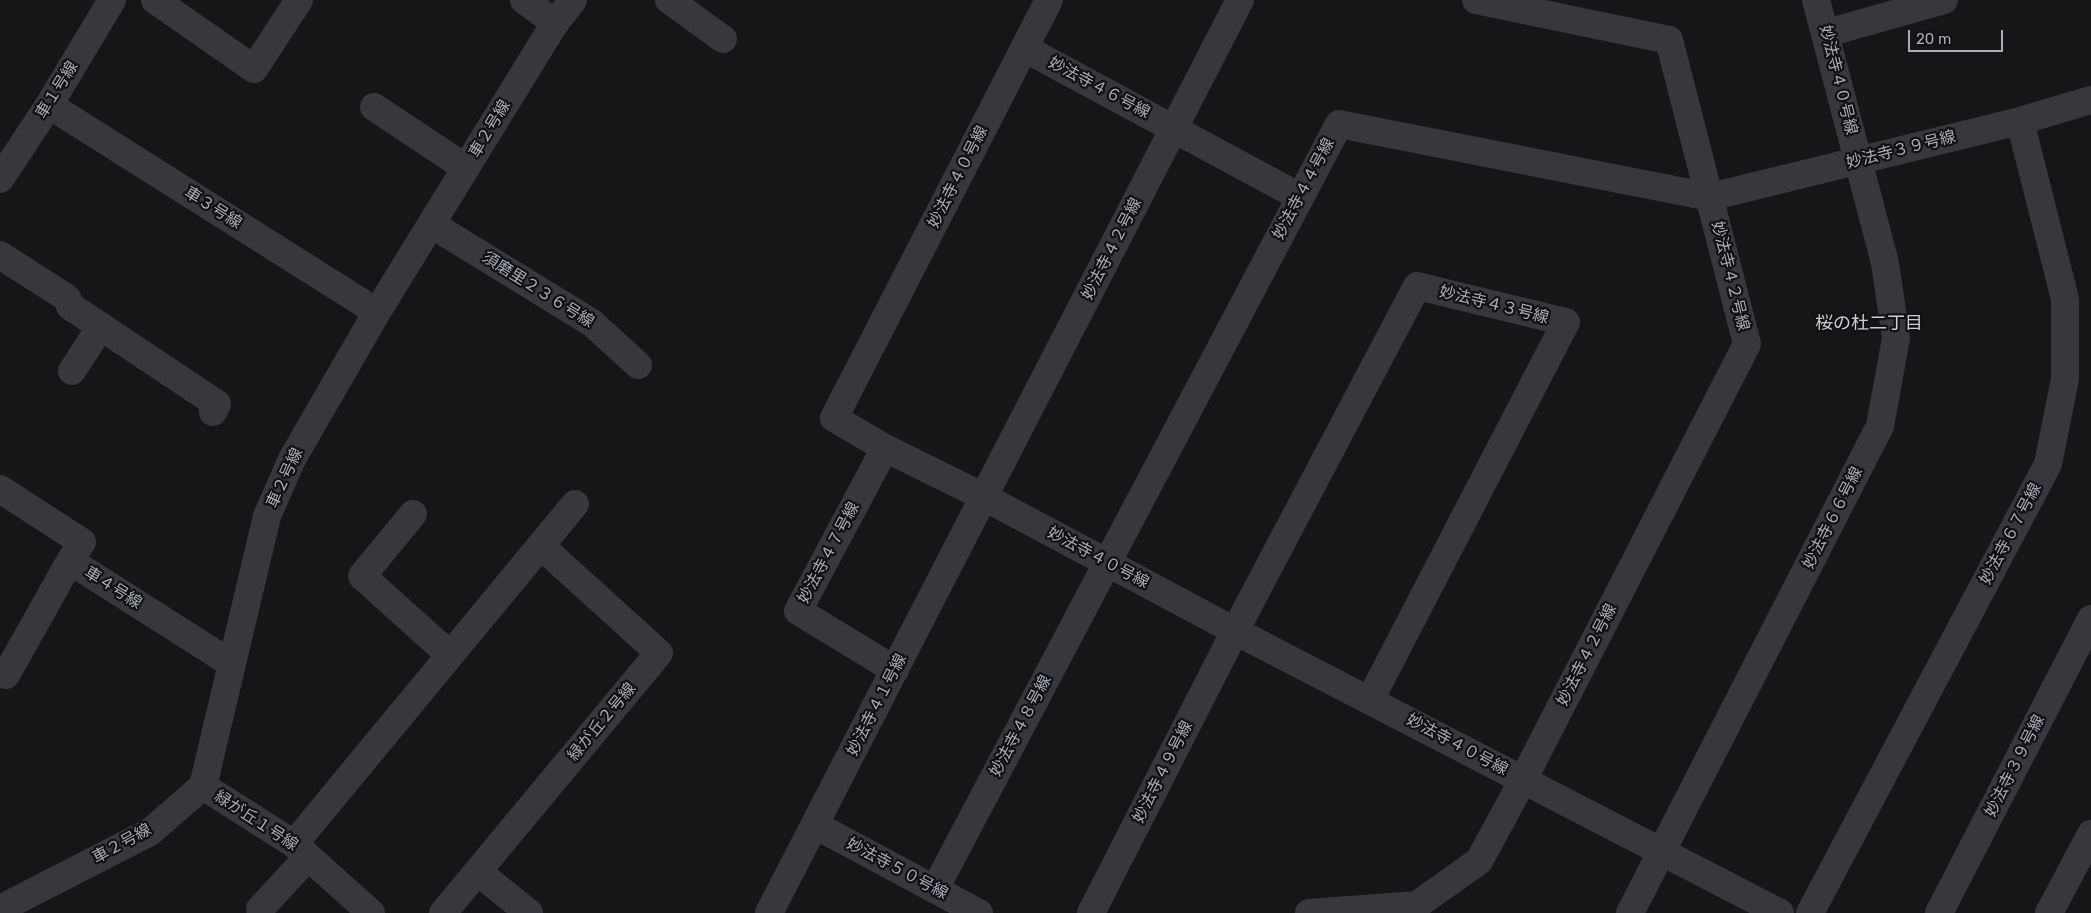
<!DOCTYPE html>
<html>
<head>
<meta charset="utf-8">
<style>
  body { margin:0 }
  #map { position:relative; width:2091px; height:913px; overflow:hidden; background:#161618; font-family:Rubik,sans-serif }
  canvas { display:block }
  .scale { position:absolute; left:1908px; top:30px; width:95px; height:22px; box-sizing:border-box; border:2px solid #a8adb8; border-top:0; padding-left:6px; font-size:15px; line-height:18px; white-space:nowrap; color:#a8adb8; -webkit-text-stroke:4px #111113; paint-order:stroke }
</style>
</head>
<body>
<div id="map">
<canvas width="2091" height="913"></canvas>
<div class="scale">20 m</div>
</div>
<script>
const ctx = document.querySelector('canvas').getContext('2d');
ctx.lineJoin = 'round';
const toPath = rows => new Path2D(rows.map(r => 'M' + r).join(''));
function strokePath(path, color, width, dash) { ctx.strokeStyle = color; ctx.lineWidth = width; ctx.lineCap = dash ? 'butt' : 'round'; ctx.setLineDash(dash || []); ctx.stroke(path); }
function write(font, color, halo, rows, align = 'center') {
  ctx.font = font + ' Rubik,"Noto Sans JP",sans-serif'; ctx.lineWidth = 4.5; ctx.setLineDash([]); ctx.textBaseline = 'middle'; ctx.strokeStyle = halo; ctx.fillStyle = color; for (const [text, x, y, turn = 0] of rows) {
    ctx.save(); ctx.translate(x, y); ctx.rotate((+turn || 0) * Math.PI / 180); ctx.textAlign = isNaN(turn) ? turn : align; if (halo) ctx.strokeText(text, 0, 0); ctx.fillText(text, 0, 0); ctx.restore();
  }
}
const minor = toPath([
  [155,0,254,69,299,0],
  [524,0,555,23],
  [669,0,723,39],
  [1049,0,834,418,885,448,984,497,1235,631,1780,913],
  [1827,33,1944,0],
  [1024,48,1300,197],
  [49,105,377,312],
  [374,107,466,168],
  [0,179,49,105,112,0],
  [431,224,592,323,638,365],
  [0,255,67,298,70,306,217,404,213,412],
  [72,371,101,326],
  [885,448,798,611,895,670],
  [0,489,82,542,70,561,232,664],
  [413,514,362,576,450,655],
  [6,675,70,561],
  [203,786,294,844,371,913],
  [815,825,979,913],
  [294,844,575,504],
  [478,872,529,913],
  [935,889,1339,124,1710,197,2020,121,2091,100],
  [0,909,150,832,203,786,267,516,292,459,377,312,555,23,573,0],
  [260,909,308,857],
  [443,913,659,653,541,546],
  [769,913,1240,0],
  [1091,913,1235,631,1417,286,1566,322,1370,700],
  [1309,913,1417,905,1479,861,1523,780,1747,344,1669,40,1476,0],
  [1630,913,1880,426,1896,338,1885,263,1816,0],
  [1810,913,2048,464,2065,379,2065,299,2020,121],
  [1939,913,2091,619],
  [2049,913,2091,834]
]);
const streetNames = [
  ["妙法寺４０号線",1838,80,76],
  ["妙法寺４６号線",1099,88,28],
  ["車１号線",57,90,-58],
  ["車２号線",490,129,-59],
  ["妙法寺３９号線",1901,150,-14],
  ["妙法寺４０号線",958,177,-63],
  ["妙法寺４４号線",1304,189,-62],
  ["車３号線",213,208,32],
  ["妙法寺４２号線",1112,249,-63],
  ["妙法寺４２号線",1730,276,76],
  ["須磨里２３６号線",538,290,32],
  ["妙法寺４３号線",1494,305,14],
  ["車２号線",285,478,-65],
  ["妙法寺６６号線",1833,518,-63],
  ["妙法寺６７号線",2011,534,-62],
  ["妙法寺４７号線",829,553,-62],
  ["妙法寺４０号線",1098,558,28],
  ["車４号線",113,588,32],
  ["妙法寺４２号線",1587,655,-63],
  ["妙法寺４１号線",877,705,-63],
  ["緑が丘２号線",602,722,-50],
  ["妙法寺４８号線",1021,726,-62],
  ["妙法寺４０号線",1457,745,28],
  ["妙法寺３９号線",2015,766,-63],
  ["妙法寺４９号線",1163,772,-63],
  ["緑が丘１号線",256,821,33],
  ["車２号線",122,844,-29],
  ["妙法寺５０号線",897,869,28]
];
const neighbourhoodNames = [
  ["桜の杜二丁目",1869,324]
];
strokePath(minor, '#37383d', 28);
write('16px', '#a8adb8', '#111113', streetNames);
write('18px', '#c9ccd4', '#111113', neighbourhoodNames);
</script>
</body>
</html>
